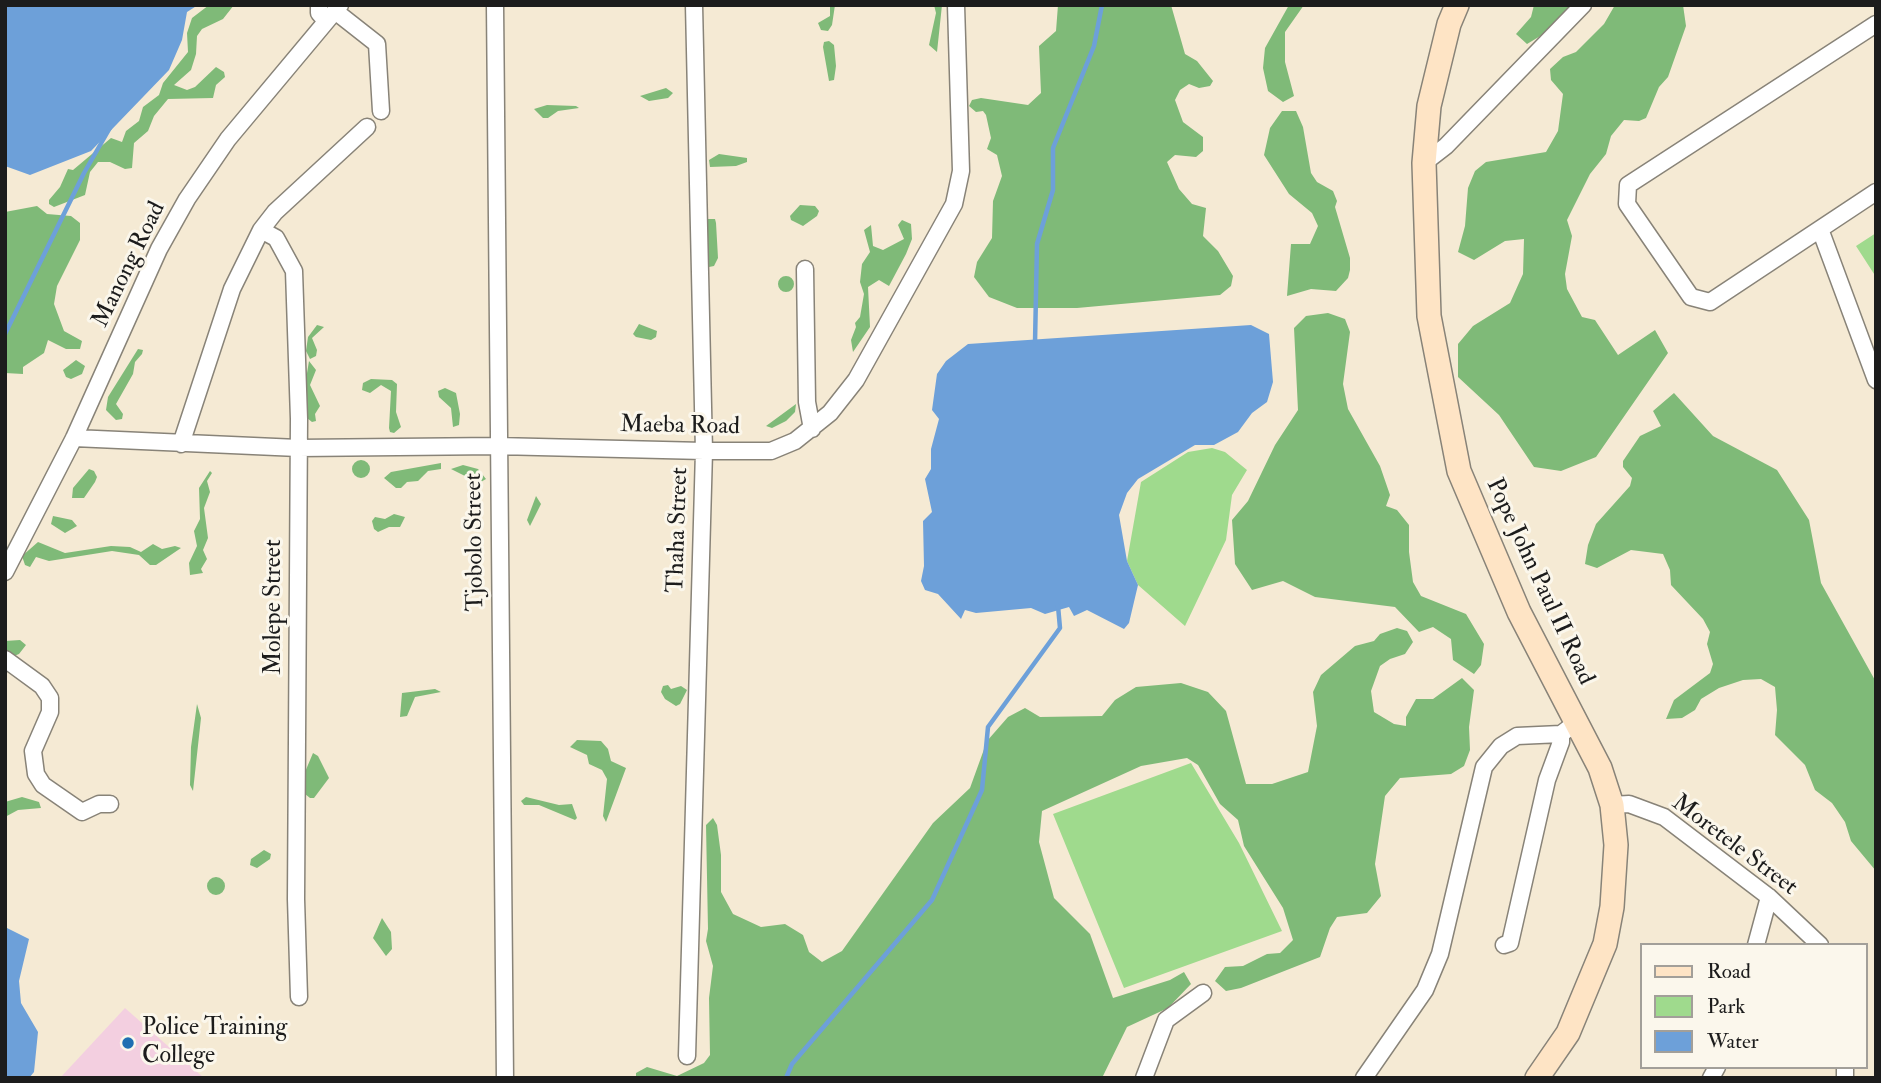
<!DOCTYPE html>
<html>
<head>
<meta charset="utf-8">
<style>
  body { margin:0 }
  #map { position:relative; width:1881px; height:1083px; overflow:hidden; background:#f5ead4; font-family:"IM FELL Double Pica",serif }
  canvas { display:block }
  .frame { position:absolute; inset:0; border:7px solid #1c1c1c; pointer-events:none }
  .legend { position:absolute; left:1640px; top:943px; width:228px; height:126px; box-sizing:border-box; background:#fbf7ec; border:2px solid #a29f99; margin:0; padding:9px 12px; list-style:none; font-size:21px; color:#1c1c1c }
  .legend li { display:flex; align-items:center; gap:14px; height:35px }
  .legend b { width:35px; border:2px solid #a29f99 }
</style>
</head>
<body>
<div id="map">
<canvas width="1881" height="1083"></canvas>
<div class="frame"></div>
<ul class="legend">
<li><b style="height:9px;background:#fee4c5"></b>Road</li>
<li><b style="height:19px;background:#9fda8d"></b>Park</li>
<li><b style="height:19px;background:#6da0d9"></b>Water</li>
</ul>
</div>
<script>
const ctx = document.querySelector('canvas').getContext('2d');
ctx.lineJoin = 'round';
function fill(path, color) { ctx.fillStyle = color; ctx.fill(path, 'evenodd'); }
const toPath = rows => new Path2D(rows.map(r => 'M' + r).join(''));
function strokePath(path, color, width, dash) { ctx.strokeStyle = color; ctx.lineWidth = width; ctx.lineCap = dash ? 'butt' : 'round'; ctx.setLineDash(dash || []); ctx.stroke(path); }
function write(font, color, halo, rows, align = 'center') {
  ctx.font = font + ' "IM FELL Double Pica",serif'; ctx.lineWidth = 6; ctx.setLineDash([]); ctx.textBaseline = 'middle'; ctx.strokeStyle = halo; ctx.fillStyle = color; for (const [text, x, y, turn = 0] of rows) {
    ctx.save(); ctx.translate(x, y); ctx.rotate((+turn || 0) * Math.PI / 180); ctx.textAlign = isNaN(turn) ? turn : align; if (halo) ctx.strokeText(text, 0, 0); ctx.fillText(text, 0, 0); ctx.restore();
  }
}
const built = toPath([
  [125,1008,204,1078,60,1078]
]);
const green = toPath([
  [1876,233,1876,277,1856,246],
  [1212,448,1225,452,1247,470,1232,495,1226,540,1185,626,1138,585,1127,561,1141,482,1188,452],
  [1191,763,1239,843,1282,931,1124,988,1053,814]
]);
const forest = toPath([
  [209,5,234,5,223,19,202,29,197,36,196,54,191,70,174,85,187,90,195,87,216,67,224,72,225,77,216,85,213,98,168,99,154,116,148,131,134,143,132,168,125,169,110,162,98,162,90,172,85,195,54,207,49,204,49,200,60,187,68,169,73,170,111,138,122,142,126,131,139,121,143,107,159,95,163,83,188,52,187,33,192,18],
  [830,5,835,5,832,25,828,31,821,30,818,23,830,16],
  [934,5,942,5,937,52,929,45,936,13],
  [1058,5,1171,5,1185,54,1197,61,1213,81,1210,86,1199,88,1189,84,1180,90,1175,100,1183,122,1203,137,1203,151,1196,157,1175,155,1167,162,1179,189,1192,204,1206,208,1203,236,1218,251,1233,276,1231,286,1220,295,1077,308,1017,308,989,297,974,277,977,262,992,238,993,201,1002,176,997,155,987,149,991,138,986,115,983,111,976,112,969,106,972,100,981,98,1028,105,1041,93,1039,46,1056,31],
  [1289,5,1304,5,1285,32,1285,62,1294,96,1283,102,1268,91,1263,68,1265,48],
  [1534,5,1573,5,1542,35,1527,44,1516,34,1531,17],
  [1615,5,1683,5,1686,26,1668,77,1659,87,1646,118,1639,121,1624,120,1611,136,1606,154,1590,174,1567,220,1572,236,1565,274,1567,289,1582,317,1595,320,1618,355,1655,330,1668,353,1596,457,1561,471,1534,467,1499,415,1458,377,1458,344,1473,326,1510,303,1523,274,1524,239,1505,241,1474,260,1458,252,1465,226,1468,188,1475,171,1486,162,1546,152,1558,131,1563,94,1551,80,1550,69,1563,57,1576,52,1604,24],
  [829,41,834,45,836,66,834,80,829,81,823,47,824,42],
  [666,88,673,93,668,98,649,101,640,96],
  [547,105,576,106,579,108,558,111,548,118,543,118,534,109],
  [1282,111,1296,111,1303,127,1311,173,1317,182,1333,191,1337,201,1335,207,1350,258,1350,270,1348,278,1336,291,1311,289,1287,296,1291,244,1310,244,1318,226,1312,213,1289,194,1264,155,1270,128],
  [719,154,747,158,747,162,736,166,710,167,709,160],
  [800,205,815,206,819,211,817,216,803,226,791,220,790,216],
  [37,206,47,214,71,216,80,223,80,240,57,286,54,304,64,331,82,341,80,349,66,349,48,340,44,353,23,367,23,374,5,373,5,212],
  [708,219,715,219,716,223,718,258,714,266,709,267,705,228],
  [902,220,911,224,912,239,906,254,889,286,879,280,868,287,870,327,853,352,851,340,856,327,855,323,860,317,864,294,860,282,862,264,870,252,864,230,871,225,873,246,883,250,904,239,898,225],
  '778 284a8 8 0 1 1 16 0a8 8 0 1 1-16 0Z',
  [1328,313,1345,319,1350,332,1343,384,1348,409,1380,466,1390,495,1386,506,1397,510,1409,525,1409,552,1413,582,1421,596,1466,614,1484,644,1481,665,1474,674,1453,660,1451,639,1433,627,1419,632,1395,607,1315,597,1283,581,1252,590,1235,564,1232,520,1248,501,1275,445,1298,410,1294,328,1306,316],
  [639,324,657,331,656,337,651,340,636,337,633,334],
  [317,325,324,327,312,338,317,350,316,356,310,359,306,351,308,337],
  [138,349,143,350,142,354,135,362,133,374,116,404,123,414,122,419,116,420,106,410,108,397],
  [76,360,85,366,82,374,71,379,66,377,63,370],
  [309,361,316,370,310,385,320,406,315,414,316,421,312,422,307,418,304,391],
  [371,379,392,380,397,384,396,412,401,427,394,433,390,432,389,428,391,391,381,385,370,393,362,390,363,383],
  [445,388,456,393,460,414,459,425,453,427,451,408,439,397,438,391],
  [1674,393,1713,436,1777,470,1809,520,1821,583,1876,682,1876,871,1851,841,1845,822,1832,803,1815,790,1805,765,1775,735,1777,710,1775,687,1761,679,1743,680,1719,688,1701,699,1695,710,1682,718,1666,719,1674,700,1710,673,1713,664,1707,644,1710,632,1703,619,1671,585,1670,570,1663,554,1631,550,1597,568,1585,564,1588,545,1596,524,1630,486,1632,478,1623,467,1623,461,1640,436,1661,426,1653,411],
  [796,404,795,412,786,421,772,428,766,426],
  '352 469a9 9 0 1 1 18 0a9 9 0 1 1-18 0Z',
  [441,463,441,469,428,471,418,481,407,482,401,488,396,488,384,478,391,472],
  [463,465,478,469,486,479,479,483,451,469],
  [89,469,94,471,97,477,95,482,84,498,72,498,73,488],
  [210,471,212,473,207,481,210,492,204,508,208,538,203,550,207,559,201,569,203,573,190,575,189,563,197,546,194,531,200,519,199,488],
  [536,496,541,504,530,526,527,520],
  [394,514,405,517,400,527,389,527,378,532,374,529,372,521,375,517,385,519],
  [53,516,72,520,77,526,65,533,51,524],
  [38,542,65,553,111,546,130,547,141,552,153,544,162,549,175,546,181,548,156,565,150,565,139,555,112,551,49,561,36,557,30,567,25,565,22,556],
  [1397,628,1407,631,1413,642,1405,654,1390,659,1380,666,1371,691,1374,712,1394,724,1406,726,1406,717,1416,699,1433,699,1462,678,1474,690,1469,727,1470,750,1464,766,1451,774,1400,778,1385,796,1375,864,1381,896,1367,913,1337,917,1330,928,1320,957,1241,988,1226,991,1215,981,1225,967,1243,966,1267,954,1280,953,1293,940,1283,908,1244,846,1238,820,1220,804,1198,765,1187,758,1141,766,1042,811,1039,842,1054,898,1090,934,1113,998,1170,980,1184,972,1191,984,1168,1008,1127,1027,1102,1078,636,1078,636,1073,647,1067,677,1076,704,1063,710,1055,709,998,713,966,706,941,708,929,706,825,713,818,717,825,721,855,721,892,733,914,761,927,785,924,803,935,809,952,822,962,842,951,933,823,970,788,987,741,1008,717,1025,708,1040,717,1102,716,1115,700,1136,687,1181,683,1208,692,1226,711,1246,784,1272,784,1308,772,1317,726,1313,692,1321,675,1355,646,1374,641,1380,634],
  [20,640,26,645,19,654,14,656,5,652,5,641],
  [668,685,671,689,681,686,687,690,680,704,676,706,665,699,661,692,663,686],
  [435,689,441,692,415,697,407,716,400,717,402,693],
  [197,704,201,718,193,791,190,785,191,747],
  [577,740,601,741,608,749,611,761,626,768,606,822,603,816,607,779,602,770,589,764,587,755,570,747],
  [313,753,318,756,329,778,314,798,310,798,305,794,305,772],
  [22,797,39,802,41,808,18,810,5,817,5,802],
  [526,797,559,805,572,804,577,818,575,820,539,805,524,805,521,801],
  [264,850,271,854,270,859,257,868,250,865,251,859],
  '207 886a9 9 0 1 1 18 0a9 9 0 1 1-18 0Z',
  [382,918,391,932,392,949,386,956,373,938]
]);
const water = toPath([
  [5,5,198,5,187,12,182,40,169,70,91,151,30,175,5,166],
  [1251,325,1269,334,1273,382,1267,402,1252,413,1238,432,1214,445,1195,445,1138,479,1127,493,1119,515,1127,561,1138,585,1129,623,1124,629,1087,610,1074,616,1069,607,1045,614,1031,608,976,613,965,610,961,619,938,594,925,590,921,581,924,566,923,521,932,512,925,479,931,469,931,449,939,419,932,410,937,374,946,361,968,344],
  [5,927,29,939,19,981,21,1003,38,1032,34,1072,29,1078,5,1078]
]);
const stream = toPath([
  [5,334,84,173,111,126],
  [1035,343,1037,244,1053,190,1053,148,1094,46,1102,5],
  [786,1078,792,1064,932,900,982,790,988,727,1060,628,1058,606]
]);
const minor = toPath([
  [319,5,319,13,326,21],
  [495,5,505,1078],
  [335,11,377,44,381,111],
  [1876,24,1628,185,1627,204,1691,297,1710,302,1876,192],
  [1424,163,1446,146,1583,5],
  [1820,229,1876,380],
  [261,230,276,238,294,271,299,419,296,899,299,997],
  [805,269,807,402,812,429],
  [74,438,298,448,497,446,704,451,771,451,795,441,830,413,856,380,954,204,961,171,956,5],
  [181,444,232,289,261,230,275,212,367,127],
  [5,572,74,438,159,249,187,199,228,139,340,5],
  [5,659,42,686,50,698,50,712,33,751,36,774,43,785,82,812,99,804,110,804],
  [1612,805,1629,804,1664,817,1769,897,1820,945],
  [1504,945,1510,943,1547,780,1561,742,1561,734,1569,728],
  [1756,945,1769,897],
  [687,1056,704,451,694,5],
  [1144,1078,1166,1020,1203,993],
  [1364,1078,1425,990,1440,954,1484,767,1501,746,1517,736,1561,734],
  [1711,1078,1717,1067],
  [1845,1078,1845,1067]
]);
const secondary = toPath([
  [1457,5,1449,24,1429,106,1424,163,1429,316,1459,471,1519,612,1600,768,1612,805,1616,845,1612,907,1605,944,1568,1033,1537,1078]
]);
const markers = [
  [128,1043,7,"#1f6fb2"]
];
const streetNames = [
  ["Manong Road",130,265,-64],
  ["Maeba Road",680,427,1],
  ["Thaha Street",679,530,-88],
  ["Tjobolo Street",476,542,-91],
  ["Pope John Paul II Road",1539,582,65],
  ["Molepe Street",275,607,-90],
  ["Moretele Street",1734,846,37]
];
const poiNames = [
  ["Police Training",142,1029],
  ["College",142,1057]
];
fill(built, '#f3cfe0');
fill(green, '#9fda8d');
fill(forest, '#7fba78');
fill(water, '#6da0d9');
strokePath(stream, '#6da0d9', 4.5);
strokePath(minor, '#888378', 19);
strokePath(secondary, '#888378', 26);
strokePath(minor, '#fff', 16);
strokePath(secondary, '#fee4c5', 23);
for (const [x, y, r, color] of markers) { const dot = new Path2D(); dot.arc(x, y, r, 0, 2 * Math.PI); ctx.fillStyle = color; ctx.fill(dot); strokePath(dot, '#fbf7ec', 2.5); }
write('24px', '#1c1c1c', '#fbf7ec', streetNames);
write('24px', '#1c1c1c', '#fbf7ec', poiNames, 'left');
</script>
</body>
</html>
